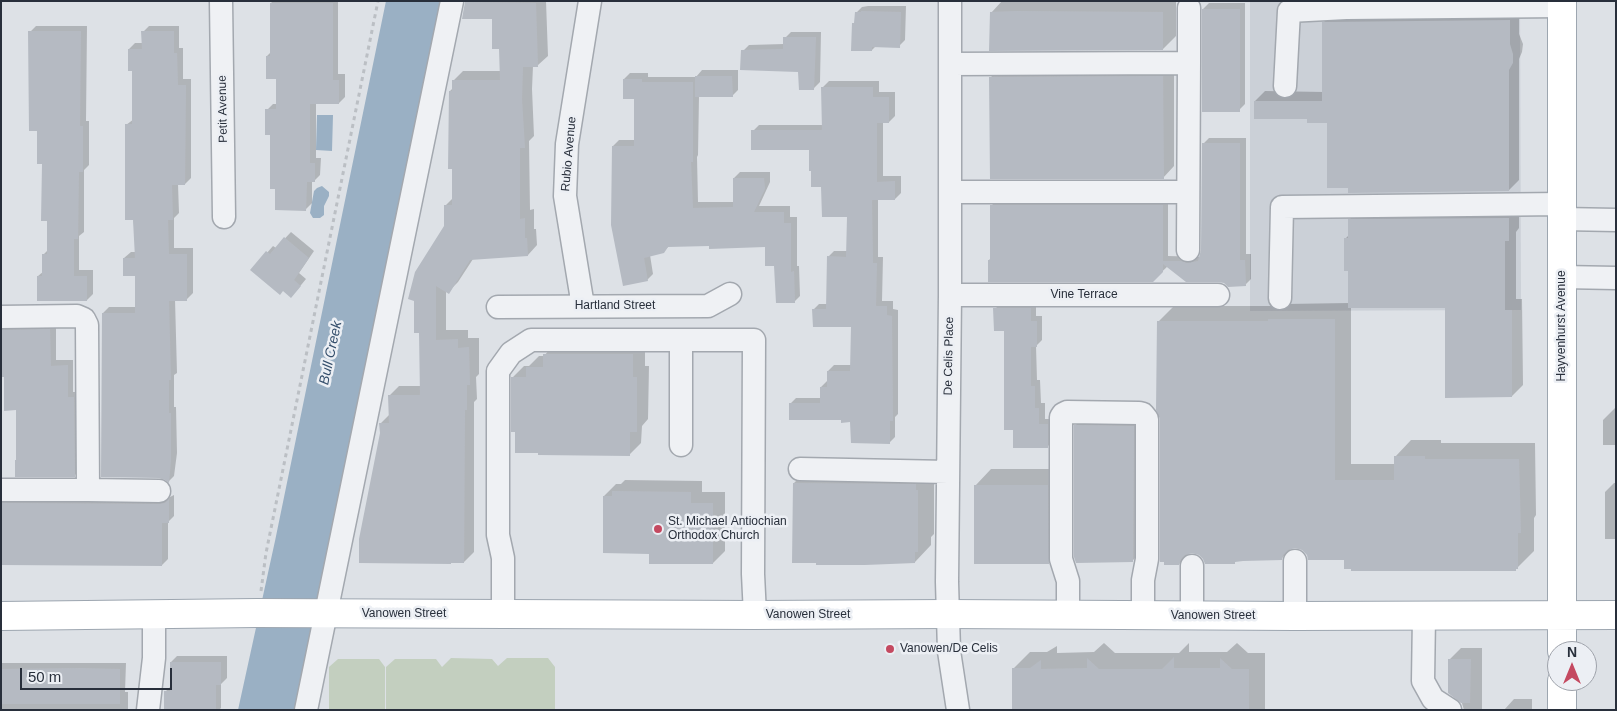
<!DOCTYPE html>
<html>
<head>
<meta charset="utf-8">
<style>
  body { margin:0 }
  #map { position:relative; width:1617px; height:711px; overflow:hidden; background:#dde1e6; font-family:Arial,sans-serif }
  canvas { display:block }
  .frame { position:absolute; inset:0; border:2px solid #282f3b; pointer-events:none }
  .north { position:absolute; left:1547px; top:641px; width:50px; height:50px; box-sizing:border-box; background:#eceff4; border:1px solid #9ea2aa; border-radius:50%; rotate:0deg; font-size:14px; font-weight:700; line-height:20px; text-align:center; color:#282f3b }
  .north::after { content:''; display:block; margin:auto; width:18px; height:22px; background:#c44960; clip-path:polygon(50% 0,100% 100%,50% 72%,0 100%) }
  .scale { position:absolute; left:20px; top:668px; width:152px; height:22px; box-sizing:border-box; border:2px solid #282f3b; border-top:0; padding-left:6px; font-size:15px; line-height:18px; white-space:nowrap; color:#282f3b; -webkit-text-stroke:4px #eceff4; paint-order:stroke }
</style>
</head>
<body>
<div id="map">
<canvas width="1617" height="711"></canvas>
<div class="frame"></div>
<div class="north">N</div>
<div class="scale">50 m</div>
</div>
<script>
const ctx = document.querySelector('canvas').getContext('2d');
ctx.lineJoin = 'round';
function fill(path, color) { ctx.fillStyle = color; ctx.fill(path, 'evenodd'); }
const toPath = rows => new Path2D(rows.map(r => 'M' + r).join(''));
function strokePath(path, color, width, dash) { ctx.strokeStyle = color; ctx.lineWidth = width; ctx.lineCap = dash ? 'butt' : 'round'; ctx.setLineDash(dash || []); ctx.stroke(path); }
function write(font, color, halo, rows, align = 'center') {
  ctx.font = font + ' Arial,sans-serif'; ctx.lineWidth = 5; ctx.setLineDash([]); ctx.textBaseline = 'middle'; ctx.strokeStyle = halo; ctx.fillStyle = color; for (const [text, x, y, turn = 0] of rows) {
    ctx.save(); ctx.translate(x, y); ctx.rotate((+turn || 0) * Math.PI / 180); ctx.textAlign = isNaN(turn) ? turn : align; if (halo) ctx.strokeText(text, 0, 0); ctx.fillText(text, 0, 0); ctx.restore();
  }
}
const built = toPath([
  [1250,1,1520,1,1521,310,1250,311]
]);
const green = toPath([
  [451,658,492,659,498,666,507,658,548,658,555,667,555,710,386,710,386,667,395,659,436,659,442,667],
  [338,659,379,659,385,667,385,710,329,710,329,667]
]);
const water = toPath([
  [386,1,444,1,298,710,238,710,275,541],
  [317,115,333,115,332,151,316,150],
  [322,186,329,192,329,196,324,206,324,215,320,218,313,218,310,213,314,191,317,188]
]);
const shadow = toPath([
  [273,1,338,1,338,74,345,74,345,97,339,103,316,103,316,158,321,158,320,175,314,181,312,181,312,203,306,209,276,187,271,134,267,110,273,104,277,104,277,77,267,56,271,52,271,3],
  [467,1,546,1,548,56,538,65,533,66,532,89,534,136,529,141,530,210,534,209,534,229,536,229,537,245,528,255,473,259,458,282,448,292,446,290,446,330,468,330,468,338,479,338,479,374,476,377,477,399,474,402,474,552,464,562,374,563,381,423,390,414,389,396,399,386,421,386,420,332,446,226,446,205,454,197,450,91,453,88,454,80,463,71,501,71,500,47,493,18,466,2],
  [1002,1,1176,1,1176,36,1163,49,991,13],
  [1209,3,1245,3,1245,104,1239,110,1203,9],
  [868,6,906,6,905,40,899,46,876,46,872,50,855,22,856,13,862,7],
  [1519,10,1519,34,1523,44,1522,52,1519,59,1519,180,1509,190,1349,187,1328,122,1309,118,1255,101,1265,91,1324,92,1323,23,1333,13],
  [36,26,87,26,86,121,89,121,89,165,84,170,84,232,79,236,79,270,93,270,93,294,87,300,38,276,44,271,44,254,48,250,48,220,30,32],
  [149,26,179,26,179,48,183,48,183,79,191,79,191,178,185,184,178,184,179,213,174,218,174,248,193,248,193,293,187,299,175,299,177,373,174,375,174,407,176,407,177,453,174,476,169,481,103,313,109,307,136,307,136,275,124,258,131,252,136,252,126,125,134,119,133,70,129,49,135,43,143,43,143,32],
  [791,32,821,32,820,82,814,88,799,71,743,51,749,45,784,44,785,38],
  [1002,66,1174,66,1174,166,1163,178,991,77],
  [702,70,738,70,738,90,732,96,699,96,698,155,697,157,698,202,734,202,734,178,740,172,770,172,770,182,759,206,790,206,790,217,797,217,797,266,799,266,800,296,794,302,767,246,670,245,663,252,650,255,653,274,647,280,613,146,619,140,635,140,635,98,624,79,630,73,648,73,648,77,696,77],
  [829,81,879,81,879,92,895,92,895,116,889,122,883,122,883,176,901,176,901,193,895,199,878,199,878,257,883,257,882,301,893,301,893,309,898,310,898,414,895,417,895,437,889,443,852,420,790,404,796,398,821,398,821,387,828,380,828,371,834,365,852,365,852,325,813,310,819,304,827,304,828,257,834,251,847,251,848,216,823,186,810,148,753,131,759,125,823,125,823,87],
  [1209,138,1246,138,1246,254,1251,254,1251,279,1245,285,1225,282,1168,266,1152,281,989,260,991,258,991,206,997,200,1168,200,1168,256,1201,257,1202,250,1203,144],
  [1519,207,1519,228,1516,232,1516,299,1522,299,1523,385,1512,396,1447,307,1351,307,1351,464,1395,464,1395,457,1411,440,1441,440,1441,443,1535,443,1536,515,1534,518,1534,551,1518,567,1346,559,1308,554,1303,549,1293,547,1281,559,1237,560,1234,563,1190,552,1179,564,1161,419,1158,322,1174,306,1283,306,1285,304,1349,303,1349,270,1345,239,1349,235,1349,220,1360,209],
  [291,232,314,251,299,273,306,279,297,290,252,270,273,246,276,248],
  [1001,303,1036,303,1036,316,1042,316,1042,340,1036,346,1037,380,1040,380,1041,403,1045,403,1045,419,1053,419,1053,441,1047,447,1015,447,1005,330,995,309],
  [1,322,56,324,56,360,73,360,73,392,80,392,80,470,74,476,18,459,17,409,5,376,1,376],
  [556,342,645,342,645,366,649,366,648,419,642,426,641,443,629,455,512,378,524,366,529,366,539,356,544,356],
  [1615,408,1616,445,1603,445,1603,420],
  [1092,409,1150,410,1149,545,1132,561,1075,426],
  [810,467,934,474,934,534,931,537,931,545,915,562,794,483],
  [991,469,1064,469,1065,546,1048,563,975,486],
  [625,480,702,481,702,492,725,492,725,551,713,563,650,552,604,496,616,484,621,484],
  [1614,483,1616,483,1616,539,1605,539,1605,492],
  [1,495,166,499,174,495,174,516,168,522,168,559,162,565,1,564],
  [1104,643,1115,653,1179,653,1189,643,1189,652,1227,652,1237,643,1248,653,1265,653,1265,710,1013,710,1013,669,1030,652,1047,652,1057,646,1057,653,1094,652],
  [1461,648,1482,648,1482,710,1464,710,1449,660],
  [177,656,227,656,227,678,221,684,221,708,219,710,165,710,165,692,171,686,171,662],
  [1,663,126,663,125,692,128,692,128,710,1,710],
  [1514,699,1532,699,1532,710,1504,710]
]);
const building = toPath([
  [465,2,536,3,538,67,523,67,522,99,525,148,520,148,520,219,525,218,525,238,527,238,528,256,470,260,449,294,436,286,436,340,458,339,458,348,469,347,470,385,467,385,467,410,465,410,464,563,451,563,451,564,359,563,359,539,380,433,379,423,389,423,388,395,420,395,419,333,414,333,414,301,408,299,415,272,444,226,444,205,452,205,452,169,448,169,449,91,452,91,452,80,500,80,499,49,492,49,492,19,462,19],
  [270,3,333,3,333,80,339,80,339,104,310,104,310,163,315,163,315,182,307,182,306,211,275,210,275,189,270,189,270,135,265,135,265,109,276,109,276,79,266,79,266,56,270,56],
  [1202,9,1240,9,1240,112,1202,112],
  [861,11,901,12,900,48,872,47,872,51,851,51,852,23,854,23,855,12,861,12],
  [1015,11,1163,12,1163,50,989,51,990,12],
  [1510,20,1510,44,1513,54,1513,63,1509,70,1509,191,1348,193,1348,188,1327,188,1327,123,1307,123,1307,119,1254,119,1254,101,1322,101,1322,22],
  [28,31,81,31,80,126,83,126,83,172,79,172,78,239,74,239,74,276,87,276,87,301,37,301,37,276,42,276,42,254,47,254,47,221,41,221,42,164,37,164,37,131,29,131],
  [141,31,174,31,174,53,177,53,178,85,186,85,185,185,172,185,173,220,168,220,169,254,187,254,187,301,169,301,171,380,169,380,169,413,171,413,171,460,169,483,165,480,159,478,101,477,102,313,135,313,135,276,123,276,123,258,135,258,133,220,125,220,125,124,132,124,132,71,128,71,128,49,142,49],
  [783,37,816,37,814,90,799,90,798,72,740,70,741,50,783,49],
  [695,76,732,76,733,97,695,97],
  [1163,76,1164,179,990,179,989,77],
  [623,79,642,79,642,82,693,82,693,162,691,162,693,208,733,207,733,178,764,178,765,189,754,212,784,212,784,223,791,223,791,272,794,271,795,303,776,303,774,266,765,266,765,247,709,249,709,246,668,247,664,253,644,258,648,281,623,286,611,225,612,146,634,146,634,99,623,99],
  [821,87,873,87,873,97,889,97,889,123,877,123,877,182,895,181,895,200,872,200,873,263,877,263,876,306,887,306,887,315,892,316,893,421,890,421,890,444,851,443,850,422,841,423,841,420,789,420,789,403,820,403,820,387,827,387,827,371,850,371,851,327,813,327,812,309,826,309,827,256,846,257,847,217,822,217,821,187,811,187,811,171,809,171,809,150,751,150,751,130,822,130],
  [1202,143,1240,143,1240,260,1245,260,1246,286,1228,287,1224,283,1218,282,1186,282,1163,264,1163,272,1153,282,988,282,988,260,990,260,990,205,1163,205,1163,261,1181,261,1187,263,1198,261,1201,250],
  [1509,218,1509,241,1505,241,1505,310,1512,310,1512,397,1445,398,1445,308,1348,308,1348,271,1344,271,1344,238,1348,238,1348,219],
  [284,237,309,258,294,280,301,286,291,298,283,291,280,295,250,270,266,251,270,254],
  [993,308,1031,308,1031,321,1037,321,1037,347,1031,347,1031,386,1035,386,1035,408,1039,408,1039,424,1048,424,1048,448,1013,448,1013,430,1004,430,1004,331,994,331],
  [1268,319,1335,319,1335,480,1394,480,1394,456,1425,456,1425,459,1519,459,1521,533,1518,533,1518,569,1516,569,1516,571,1351,571,1351,569,1344,569,1344,560,1308,560,1307,555,1302,550,1295,548,1288,550,1283,555,1282,560,1243,561,1235,562,1235,564,1205,564,1203,559,1199,555,1192,553,1185,555,1181,559,1179,565,1164,565,1164,562,1160,562,1160,419,1156,410,1157,321,1268,321],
  [50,329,51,366,68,365,68,397,74,397,75,477,15,477,15,460,16,460,16,410,4,411,4,377,1,377,1,330],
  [543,354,633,354,633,377,637,377,637,432,630,432,630,456,538,455,538,453,515,453,515,432,511,432,511,377,526,377,526,367,543,367],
  [1074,425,1134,426,1133,562,1076,563,1074,557],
  [793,483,916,484,916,490,918,490,918,552,915,552,915,563,865,565,816,565,816,563,792,563],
  [974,485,1048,485,1049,564,974,564],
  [612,491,691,492,691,503,713,503,713,564,649,564,649,554,603,553,603,496,612,496],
  [169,499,169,523,162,523,162,566,1,565,1,503,159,504,165,503],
  [1174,657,1174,668,1220,668,1220,658,1232,669,1249,669,1249,710,1012,710,1012,668,1030,668,1041,660,1041,669,1087,668,1087,658,1099,669,1162,669],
  [1448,659,1471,659,1470,703,1461,703,1448,693],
  [170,662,221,662,221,685,216,685,216,710,164,710,164,691,170,691],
  [81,668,120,669,120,704,1,704,1,669]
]);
const path = toPath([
  [261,591,266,553,378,1]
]);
const minor = toPath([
  [221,1,224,217],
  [950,1,950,295,947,582,949,651,958,710],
  [950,64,1189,63,1189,8],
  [1285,86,1289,11,1346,8,1562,6],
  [950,192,1188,192],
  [1562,219,1616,220],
  [1188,250,1189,63],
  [1562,277,1616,278],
  [950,295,1218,295],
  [1280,298,1282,207,1562,204],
  [583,306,565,196,567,144,590,1],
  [498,307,708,306,730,294],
  [1,317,77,316,84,319,87,325,88,490,1,490],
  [681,340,681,445],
  [800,469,948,472],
  [88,490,159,491],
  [1295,561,1295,616],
  [1192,566,1192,615],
  [503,614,503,558,498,535,498,371,511,353,531,340,754,340,753,574,755,615],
  [1068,615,1068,581,1061,559,1061,417,1063,414,1067,412,1139,413,1143,414,1147,419,1147,559,1143,580,1143,615],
  [1424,616,1423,681,1433,699,1450,710],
  [148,710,154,658,154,615],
  [306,710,452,1]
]);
const major = toPath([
  [1562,1,1562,651],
  [1,616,257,613,755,615,948,614,1295,616,1616,615],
  [1562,681,1562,710]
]);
const markers = [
  [658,529,5,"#c44960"],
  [890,649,5,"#c44960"]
];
const streetNames = [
  ["Petit Avenue",223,109,-91],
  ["Rubio Avenue",569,154,-85],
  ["Vine Terrace",1084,295],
  ["Hartland Street",615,306],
  ["Hayvenhurst Avenue",1562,326,-90],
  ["De Celis Place",949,356,-89],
  ["Vanowen Street",404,614],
  ["Vanowen Street",808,615],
  ["Vanowen Street",1213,616]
];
const poiNames = [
  ["St. Michael Antiochian",668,522],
  ["Orthodox Church",668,536],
  ["Vanowen/De Celis",900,649]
];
const waterNames = [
  ["Bull Creek",331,353,-78]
];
fill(built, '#cbd0d7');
fill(green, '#c3cfbf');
fill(water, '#9ab0c4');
fill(shadow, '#0003');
fill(building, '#b5bac2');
strokePath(minor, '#a3a8af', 25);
strokePath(major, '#9da6b0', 30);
strokePath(path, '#bbbfc4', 3, [4, 4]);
strokePath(minor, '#eff1f4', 22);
strokePath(major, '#fff', 28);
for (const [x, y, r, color] of markers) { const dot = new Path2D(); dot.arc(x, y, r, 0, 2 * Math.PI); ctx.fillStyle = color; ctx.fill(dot); strokePath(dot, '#eceff4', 2); }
write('12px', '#282f3b', '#eceff4', streetNames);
write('12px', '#282f3b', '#eceff4', poiNames, 'left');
write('italic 14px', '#354f6c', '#eceff4', waterNames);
</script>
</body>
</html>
